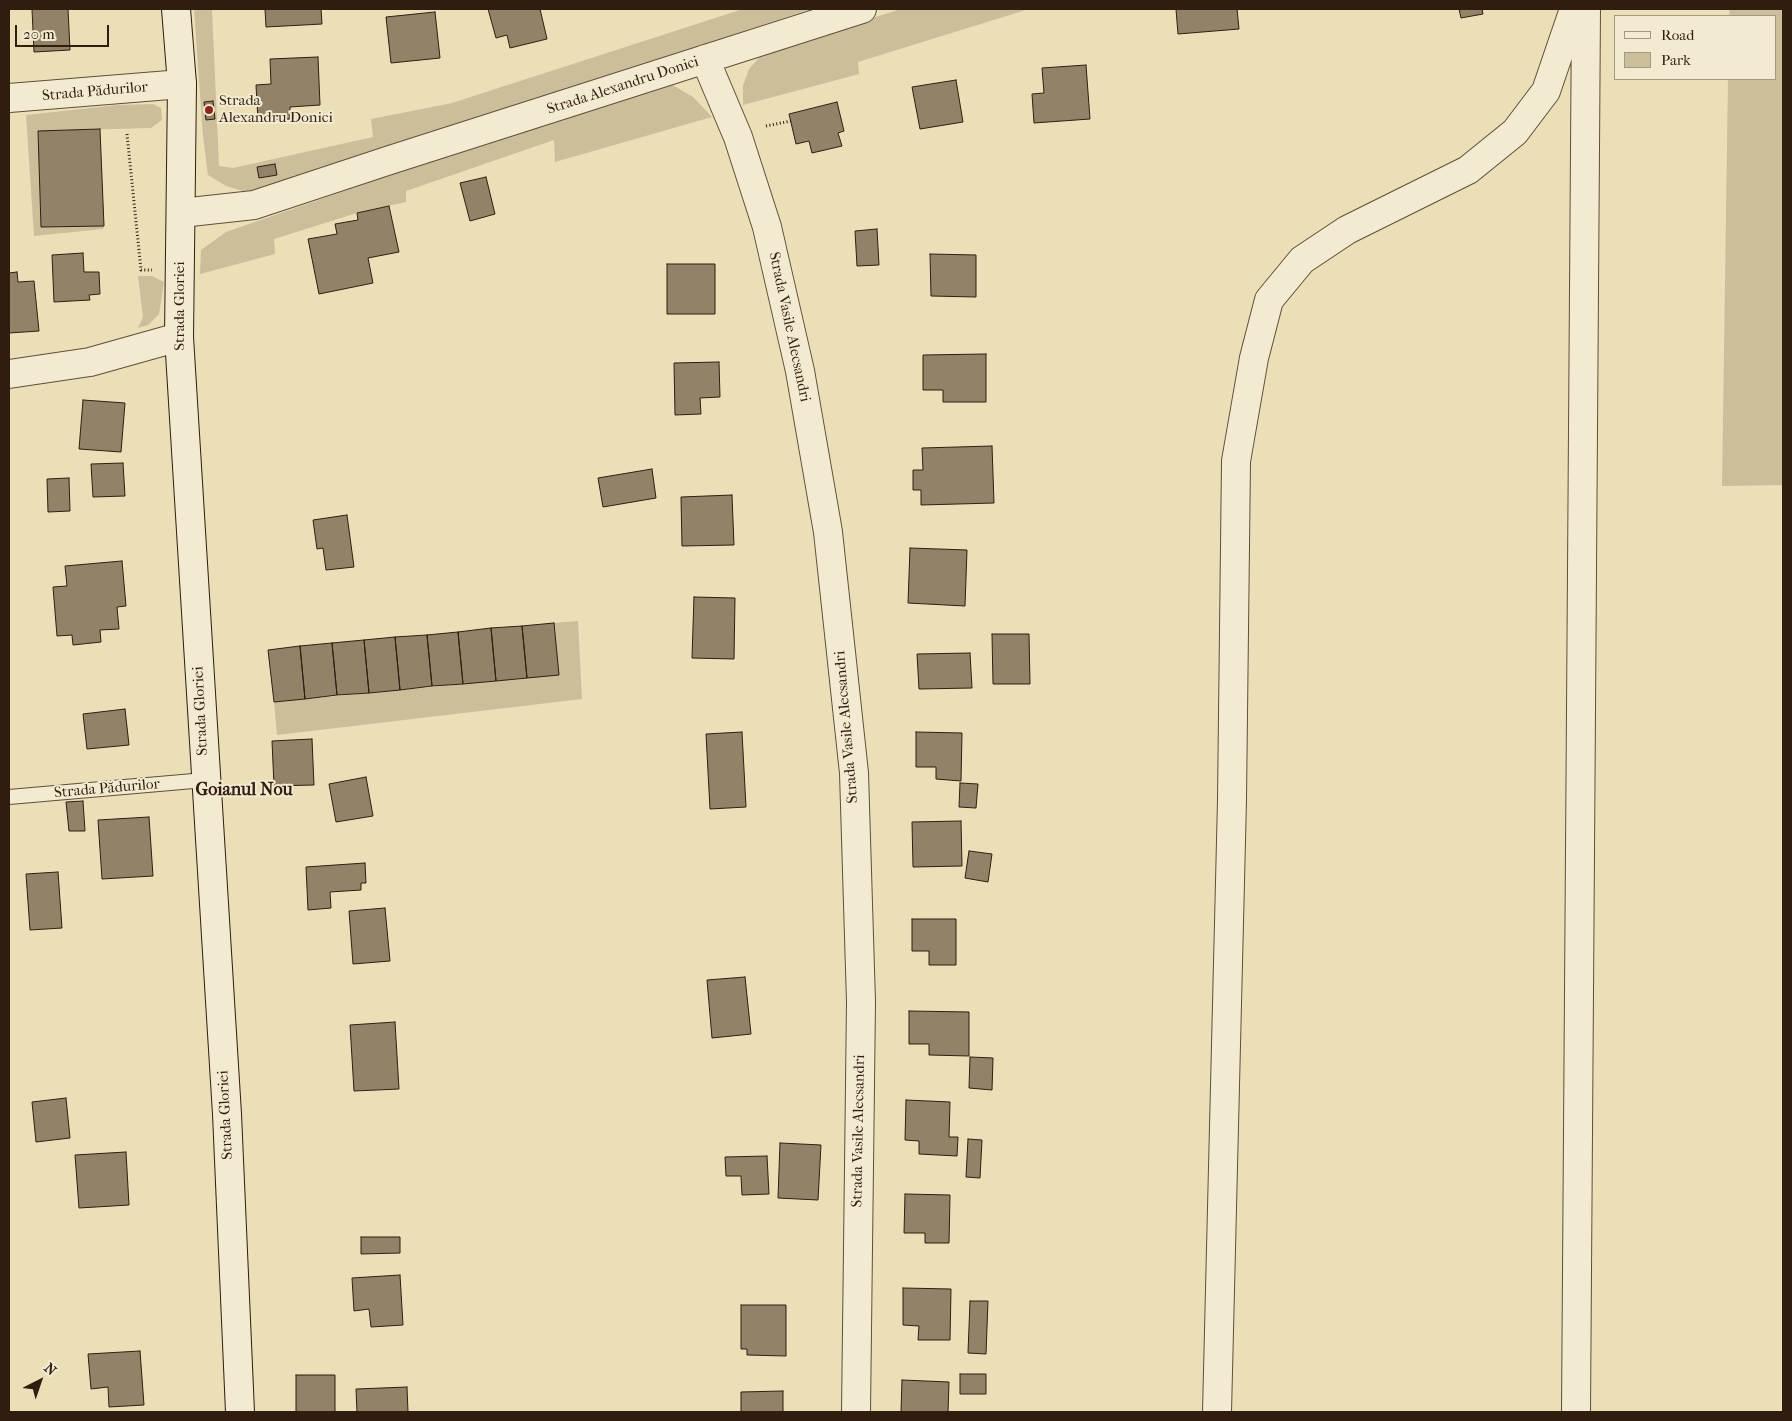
<!DOCTYPE html>
<html>
<head>
<meta charset="utf-8">
<style>
  body { margin:0 }
  #map { position:relative; width:1792px; height:1421px; overflow:hidden; background:#ebdfb8; font-family:"IM FELL French Canon",serif }
  canvas { display:block }
  .frame { position:absolute; inset:0; border:10px solid #311d0f; pointer-events:none }
  .legend { position:absolute; left:1614px; top:15px; width:162px; height:65px; box-sizing:border-box; background:#f2ead1; border:1px solid #a59883; margin:0; padding:6px 9px; list-style:none; font-size:15px; color:#311d0f }
  .legend li { display:flex; align-items:center; gap:10px; height:25px }
  .legend b { width:25px; border:1px solid #a59883 }
  .north { position:absolute; left:15px; top:1356px; width:50px; height:50px; -webkit-text-stroke:4px #f2ead1; paint-order:stroke; rotate:41deg; font-size:14px; font-weight:700; line-height:20px; text-align:center; color:#311d0f }
  .north::after { content:''; display:block; margin:auto; width:18px; height:22px; background:#311d0f; clip-path:polygon(50% 0,100% 100%,50% 72%,0 100%) }
  .scale { position:absolute; left:15px; top:25px; width:94px; height:22px; box-sizing:border-box; border:2px solid #311d0f; border-top:0; padding-left:6px; font-size:15px; line-height:18px; white-space:nowrap; color:#311d0f; -webkit-text-stroke:4px #f2ead1; paint-order:stroke }
</style>
</head>
<body>
<div id="map">
<canvas width="1792" height="1421"></canvas>
<div class="frame"></div>
<ul class="legend">
<li><b style="height:6px;background:#f2ead1"></b>Road</li>
<li><b style="height:14px;background:#cbbe9b"></b>Park</li>
</ul>
<div class="north">N</div>
<div class="scale">20 m</div>
</div>
<script>
const ctx = document.querySelector('canvas').getContext('2d');
ctx.lineJoin = 'round';
function fill(path, color) { ctx.fillStyle = color; ctx.fill(path, 'evenodd'); }
const toPath = rows => new Path2D(rows.map(r => 'M' + r).join(''));
function strokePath(path, color, width, dash) { ctx.strokeStyle = color; ctx.lineWidth = width; ctx.lineCap = dash ? 'butt' : 'round'; ctx.setLineDash(dash || []); ctx.stroke(path); }
function write(font, color, halo, rows, align = 'center') {
  ctx.font = font + ' "IM FELL French Canon",serif'; ctx.lineWidth = 4; ctx.setLineDash([]); ctx.textBaseline = 'middle'; ctx.strokeStyle = halo; ctx.fillStyle = color; for (const [text, x, y, turn = 0] of rows) {
    ctx.save(); ctx.translate(x, y); ctx.rotate((+turn || 0) * Math.PI / 180); ctx.textAlign = isNaN(turn) ? turn : align; if (halo) ctx.strokeText(text, 0, 0); ctx.fillText(text, 0, 0); ctx.restore();
  }
}
const green = toPath([
  [194,9,212,9,219,166,233,168,373,137,371,119,452,103,743,9,811,9,253,194,226,186,208,175,203,136],
  [901,9,1029,9,858,62,859,74,743,105,743,86,749,69,764,52],
  [1730,9,1783,9,1783,485,1722,486,1728,79,1776,79,1776,16,1729,16],
  [669,83,693,97,712,117,555,162,554,140,406,191,406,202,357,213,274,239,275,254,200,274,201,250,226,232,654,84],
  [153,104,161,108,162,120,151,128,38,131,42,227,104,226,103,229,34,236,26,115,118,105],
  [138,276,152,276,164,282,159,314,148,325,138,328,143,317],
  [578,621,582,699,277,735,274,702,558,675,554,623]
]);
const building = toPath([
  [32,9,68,9,70,50,34,52,32,9],
  [265,9,321,9,322,24,266,27,265,9],
  [488,9,540,9,547,39,510,48,507,35,496,38,488,9],
  [1176,9,1237,9,1239,29,1178,34,1176,9],
  [1459,9,1482,9,1483,14,1461,18,1459,9],
  [435,12,440,58,391,63,386,17,435,12],
  [318,57,320,105,290,107,290,119,258,121,256,85,271,84,270,59,318,57],
  [1086,65,1090,119,1034,123,1032,94,1044,93,1042,68,1086,65],
  [956,80,963,122,920,129,912,87,956,80],
  [213,101,215,119,206,120,204,102,213,101],
  [837,102,844,131,838,133,842,146,812,153,809,141,796,144,789,114,837,102],
  [100,129,104,226,41,227,38,131,100,129],
  [275,164,277,175,259,178,257,167,275,164],
  [486,177,495,214,470,221,460,183,486,177],
  [389,206,399,252,368,258,373,283,319,294,308,239,337,234,335,224,358,220,357,213,389,206],
  [877,229,879,265,857,266,855,231,877,229],
  [83,253,84,272,99,272,100,294,89,295,90,300,54,302,52,255,83,253],
  [930,254,976,255,976,297,931,296,930,254],
  [667,264,715,264,715,314,667,314,667,264],
  [17,272,18,282,34,281,39,331,9,333,9,273,17,272],
  [986,354,986,402,943,402,943,390,923,390,923,355,986,354],
  [719,362,720,397,700,398,701,414,675,415,674,363,719,362],
  [83,400,125,403,121,452,79,449,83,400],
  [992,446,994,503,921,505,921,490,913,490,913,470,923,470,922,448,992,446],
  [123,463,125,496,93,497,91,464,123,463],
  [652,469,656,498,603,507,598,478,652,469],
  [69,478,70,511,48,512,47,479,69,478],
  [732,495,734,545,682,546,681,497,732,495],
  [347,515,354,567,326,570,323,548,317,549,313,520,347,515],
  [910,548,967,550,965,606,908,603,910,548],
  [122,561,126,606,117,607,119,629,100,630,101,642,73,645,72,635,57,636,53,587,67,586,65,566,122,561],
  [694,597,735,598,734,659,692,658,694,597],
  [554,623,559,675,527,678,522,626,554,623],
  [522,626,527,678,496,681,491,628,522,626],
  [491,628,496,681,463,684,458,632,491,628],
  [458,632,463,684,432,686,427,635,458,632],
  [992,634,1029,634,1030,684,993,684,992,634],
  [427,635,432,686,400,690,395,637,427,635],
  [395,637,400,690,369,693,364,640,395,637],
  [364,640,369,693,337,695,332,643,364,640],
  [332,643,337,695,305,699,300,646,332,643],
  [300,646,305,699,274,702,268,650,300,646],
  [970,653,972,688,919,689,917,654,970,653],
  [125,709,129,745,87,749,83,714,125,709],
  [742,732,746,807,710,809,706,734,742,732],
  [916,732,962,733,961,781,936,779,936,767,916,767,916,732],
  [312,739,314,785,274,786,272,741,312,739],
  [366,777,373,816,336,822,329,784,366,777],
  [960,783,978,784,976,808,959,807,960,783],
  [83,801,85,831,69,831,66,802,83,801],
  [149,817,153,876,102,879,98,820,149,817],
  [961,821,962,866,913,867,912,822,961,821],
  [969,851,992,854,988,882,965,878,969,851],
  [365,863,366,883,361,883,361,890,330,892,331,908,308,910,306,867,365,863],
  [58,872,62,928,30,930,26,874,58,872],
  [385,908,390,961,353,964,349,911,385,908],
  [912,919,956,919,956,965,929,965,929,951,912,951,912,919],
  [745,977,751,1034,712,1038,707,980,745,977],
  [909,1011,969,1012,969,1056,929,1055,929,1044,909,1044,909,1011],
  [395,1022,399,1089,354,1091,350,1025,395,1022],
  [970,1057,993,1058,992,1090,969,1088,970,1057],
  [66,1098,70,1138,36,1142,32,1102,66,1098],
  [906,1100,950,1102,949,1137,958,1137,957,1156,919,1154,919,1141,905,1140,906,1100],
  [968,1139,982,1140,980,1178,966,1177,968,1139],
  [780,1143,821,1145,818,1200,778,1198,780,1143],
  [126,1152,129,1205,79,1208,75,1155,126,1152],
  [767,1156,769,1194,742,1195,741,1176,726,1176,725,1157,767,1156],
  [905,1194,950,1195,949,1243,925,1243,925,1233,904,1233,905,1194],
  [361,1237,400,1237,400,1253,361,1254,361,1237],
  [400,1275,403,1325,371,1327,369,1309,354,1311,352,1278,400,1275],
  [903,1288,951,1289,950,1340,918,1340,919,1326,903,1325,903,1288],
  [970,1301,988,1301,986,1354,968,1353,970,1301],
  [741,1305,786,1305,786,1356,747,1355,747,1349,741,1349,741,1305],
  [140,1351,144,1405,109,1407,108,1387,91,1389,88,1354,140,1351],
  [960,1374,986,1374,986,1394,960,1394,960,1374],
  [296,1375,335,1375,335,1412,296,1412,296,1375],
  [902,1380,949,1382,948,1412,901,1412,902,1380],
  [407,1387,408,1412,357,1412,356,1389,407,1387],
  [783,1391,783,1412,741,1412,741,1392,783,1391]
]);
const path = toPath([
  [766,126,791,121],
  [127,134,141,270,152,270]
]);
const lane = toPath([
  [9,797,205,780]
]);
const street = toPath([
  [705,59,738,137,767,227,800,371,828,532,854,773,861,1002,856,1412],
  [9,98,182,84],
  [181,213,254,205,390,160,862,9],
  [9,374,90,362,179,337],
  [1217,1412,1232,800,1236,461,1254,358,1269,300,1302,260,1347,230,1468,170,1515,132,1546,91,1574,9],
  [1576,1412,1586,9]
]);
const secondary = toPath([
  [176,9,182,84,179,337,227,1114,240,1412]
]);
const markers = [
  [209,110,5,"#8f2418"]
];
const streetNames = [
  ["Strada Alexandru Donici",623,86,-18],
  ["Strada Pădurilor",95,92,-5],
  ["Strada Gloriei",180,306,-90],
  ["Strada Vasile Alecsandri",789,327,78],
  ["Strada Gloriei",201,711,-93],
  ["Strada Vasile Alecsandri",847,727,-95],
  ["Strada Pădurilor",107,789,-5],
  ["Strada Gloriei",226,1115,-93],
  ["Strada Vasile Alecsandri",859,1131,-89]
];
const poiNames = [
  ["Strada",219,101],
  ["Alexandru Donici",219,118]
];
const quarterNames = [
  ["Goianul Nou",244,791]
];
fill(green, '#cbbe9b');
fill(building, '#928267');
strokePath(building, '#311d0f', 1);
strokePath(lane, '#604e39', 16);
strokePath(street, '#604e39', 30);
strokePath(secondary, '#311d0f', 30);
strokePath(path, '#311d0f', 3, [1, 2.5]);
strokePath(lane, '#f2ead1', 14);
strokePath(street, '#f2ead1', 28);
strokePath(secondary, '#f2ead1', 28);
for (const [x, y, r, color] of markers) { const dot = new Path2D(); dot.arc(x, y, r, 0, 2 * Math.PI); ctx.fillStyle = color; ctx.fill(dot); strokePath(dot, '#f2ead1', 2); }
write('15px', '#311d0f', '#f2ead1', streetNames);
write('15px', '#311d0f', '#f2ead1', poiNames, 'left');
write('bold 18px', '#311d0f', '#f2ead1', quarterNames);
</script>
</body>
</html>
